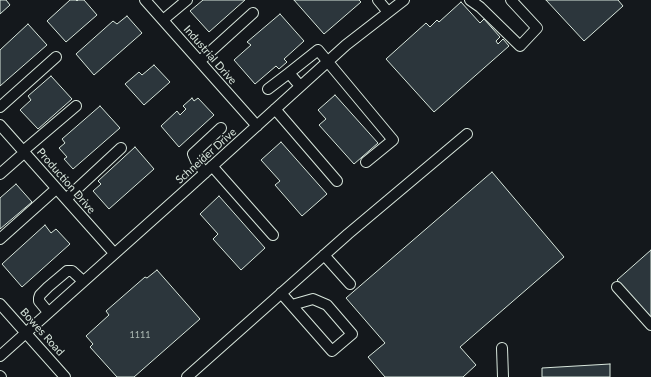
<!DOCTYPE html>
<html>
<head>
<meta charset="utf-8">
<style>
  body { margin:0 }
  canvas { display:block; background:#14181c }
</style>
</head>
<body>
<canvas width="651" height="377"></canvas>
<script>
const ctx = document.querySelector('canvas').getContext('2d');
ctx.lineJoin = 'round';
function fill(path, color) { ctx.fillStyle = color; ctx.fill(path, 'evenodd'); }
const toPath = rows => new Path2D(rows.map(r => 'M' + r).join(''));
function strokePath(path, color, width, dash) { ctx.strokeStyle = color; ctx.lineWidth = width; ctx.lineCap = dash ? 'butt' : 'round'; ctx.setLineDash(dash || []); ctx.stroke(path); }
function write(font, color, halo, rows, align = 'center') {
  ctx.font = font + ' Lato,sans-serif'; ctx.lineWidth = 3; ctx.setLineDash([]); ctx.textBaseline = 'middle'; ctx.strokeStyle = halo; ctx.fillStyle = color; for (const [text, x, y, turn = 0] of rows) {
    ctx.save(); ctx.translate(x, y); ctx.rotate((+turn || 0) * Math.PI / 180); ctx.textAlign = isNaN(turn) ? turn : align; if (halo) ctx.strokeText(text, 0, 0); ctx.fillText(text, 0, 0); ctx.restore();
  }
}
const building = toPath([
  [0,0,6,0,10,5,0,14,0,0],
  [70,0,76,0,77,1,78,0,84,0,97,15,66,42,47,21,70,0],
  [203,0,245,0,209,32,190,11,203,0],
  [294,0,359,0,361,2,324,34,294,0],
  [546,0,618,0,623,6,584,41,546,0],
  [461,2,480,23,484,19,500,37,496,41,498,44,503,39,509,46,434,112,386,59,426,23,430,27,437,20,439,22,461,2],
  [280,14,304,41,284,59,287,62,279,69,276,66,255,84,234,60,251,45,247,42,280,14],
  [127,16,142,33,94,75,76,54,113,21,117,24,127,16],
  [28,24,47,45,0,86,0,50,28,24],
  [154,65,170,82,144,105,125,84,139,72,142,75,154,65],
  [51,76,72,99,38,129,20,110,31,100,28,96,51,76],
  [335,95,378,143,354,164,319,125,326,119,318,110,335,95],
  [192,98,194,101,198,98,214,115,179,147,161,126,177,111,180,115,186,109,183,106,192,98],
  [100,106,120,128,73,169,64,159,67,157,59,148,65,143,62,139,100,106],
  [281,142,327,194,302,216,275,185,280,181,261,160,281,142],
  [135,147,154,169,109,209,93,191,101,184,98,181,135,147],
  [492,172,564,257,460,347,476,365,463,377,385,377,368,357,385,343,346,298,492,172],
  [16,184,32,202,0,229,0,198,16,184],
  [219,196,265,248,241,270,213,239,218,234,200,214,219,196],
  [45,225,51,233,56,229,70,244,22,287,2,264,45,225],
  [651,250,651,317,617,280,651,250],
  [157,270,200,319,134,377,117,377,90,347,93,344,86,336,109,315,106,311,145,277,147,278,157,270],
  [610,364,610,377,542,377,542,368,610,364]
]);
const minor = toPath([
  [145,0,257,126],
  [378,0,388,12],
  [470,0,480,7,520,46,537,28,511,0],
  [163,20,187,0],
  [200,61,253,13],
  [300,86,289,73,318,50,393,140,366,162],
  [268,89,289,73],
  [0,107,56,57],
  [275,109,337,181],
  [0,125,114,253],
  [23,151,76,106],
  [212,166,273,235],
  [205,173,196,161,193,154,221,128],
  [0,174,25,152],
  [66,199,121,148],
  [0,239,56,189],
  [324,255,350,284],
  [617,287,651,325],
  [281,293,332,351,352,334,327,305,313,299,292,305],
  [0,304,65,377],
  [48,312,39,301,39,298,40,295,48,287,67,271,72,271,83,281],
  [502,348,503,377],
  [0,356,187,189,346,45,404,0],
  [0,376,1,377],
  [187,377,348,234,467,134]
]);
const numberNames = [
  ["1111",140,335]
];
const streetNames = [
  ["Industrial Drive",210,55,49],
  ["Schneider Drive",206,156,-42],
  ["Production Drive",66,181,49],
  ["Bowes Road",42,332,48]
];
fill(building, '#2c363c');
strokePath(building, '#d8e6dc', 1);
strokePath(minor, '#d8e6dc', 12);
strokePath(minor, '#14181c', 10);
write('9px', '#adbab4', null, numberNames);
write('11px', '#d8e6dc', '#14181c', streetNames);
</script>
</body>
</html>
